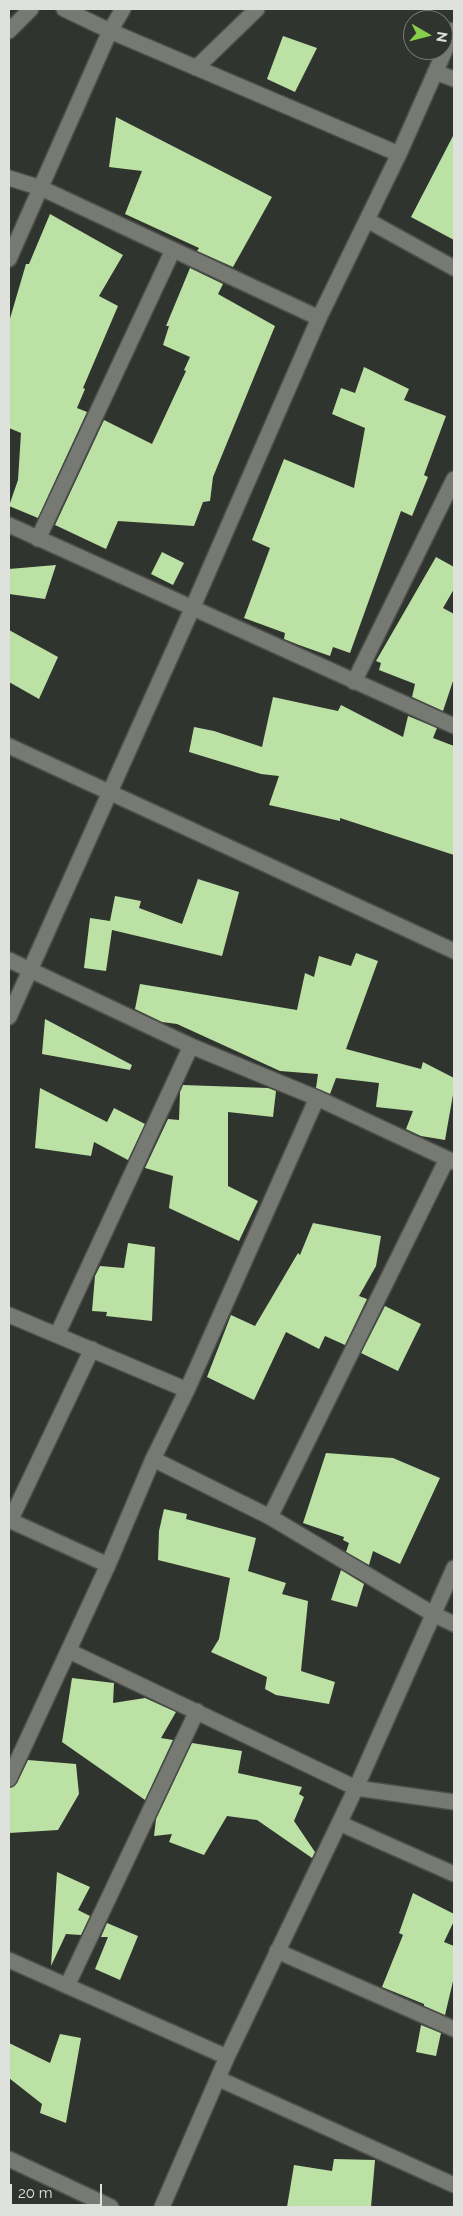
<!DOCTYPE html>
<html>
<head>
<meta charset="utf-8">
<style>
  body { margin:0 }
  #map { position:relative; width:463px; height:2216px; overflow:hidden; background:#30342e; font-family:Raleway,sans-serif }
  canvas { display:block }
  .frame { position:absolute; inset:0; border:10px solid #dfe1dd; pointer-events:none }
  .north { position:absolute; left:403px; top:10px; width:50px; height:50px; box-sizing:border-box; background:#30342e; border:1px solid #767974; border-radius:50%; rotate:98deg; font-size:14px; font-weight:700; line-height:20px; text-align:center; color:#dfe1dd }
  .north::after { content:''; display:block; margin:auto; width:18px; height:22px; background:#87cf4a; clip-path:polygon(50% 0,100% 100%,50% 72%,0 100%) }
  .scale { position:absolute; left:10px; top:2184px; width:92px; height:22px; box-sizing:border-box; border:2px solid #dfe1dd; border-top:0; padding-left:6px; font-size:15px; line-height:18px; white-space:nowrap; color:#dfe1dd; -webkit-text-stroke:4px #30342e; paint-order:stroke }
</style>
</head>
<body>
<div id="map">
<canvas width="463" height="2216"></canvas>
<div class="frame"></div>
<div class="north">N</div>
<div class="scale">20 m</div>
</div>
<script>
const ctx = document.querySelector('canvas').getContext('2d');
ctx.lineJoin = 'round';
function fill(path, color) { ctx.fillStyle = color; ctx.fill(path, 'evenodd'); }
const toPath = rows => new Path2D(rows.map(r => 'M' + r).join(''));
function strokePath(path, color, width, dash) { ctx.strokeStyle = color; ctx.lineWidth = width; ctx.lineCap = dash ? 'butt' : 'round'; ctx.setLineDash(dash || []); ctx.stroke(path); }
const building = toPath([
  [283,36,317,48,295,92,267,79],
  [116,117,272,197,233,267,197,251,199,248,125,214,142,171,109,167],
  [454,134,454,240,411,217],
  [50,214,123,255,99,296,118,306,83,388,85,389,77,408,87,412,38,518,9,506,18,480,21,433,9,428,9,322,26,264,29,264],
  [190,268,223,284,218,294,275,326,213,477,210,501,203,502,194,526,118,521,106,549,55,525,104,420,152,444,186,371,184,370,190,357,163,345,169,326,166,326],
  [364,367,409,389,404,400,446,416,424,475,428,477,412,516,401,511,350,653,333,647,330,656,299,645,284,639,285,633,244,618,270,548,252,540,284,459,354,488,365,428,332,414,341,388,355,393],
  [162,552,184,563,173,585,151,574],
  [436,557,454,567,454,589,443,608,454,614,454,678,443,711,412,697,415,684,379,670,381,663,376,661],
  [56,565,45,599,9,594,9,569],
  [9,630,58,657,39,699,9,682],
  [273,697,338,711,341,705,403,737,408,716,437,728,433,738,454,746,454,855,340,818,340,821,269,805,279,776,261,774,189,752,194,727,214,731,262,747],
  [198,879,239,892,222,956,112,930,106,971,84,968,90,918,110,921,115,896,141,901,139,908,182,924],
  [356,953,378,961,346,1049,421,1069,423,1062,454,1078,454,1089,445,1140,421,1136,406,1129,413,1111,376,1107,379,1083,336,1078,330,1094,316,1088,318,1074,280,1071,177,1024,162,1022,135,1009,140,984,297,1010,305,973,314,977,319,956,351,966],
  [45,1019,132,1065,130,1070,42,1054],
  [183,1085,268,1088,276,1091,273,1117,228,1112,228,1186,258,1201,239,1241,169,1208,173,1176,145,1168,168,1119,179,1120,180,1092],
  [40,1088,107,1122,114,1108,145,1124,128,1160,94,1142,91,1156,35,1148],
  [313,1223,381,1236,376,1266,359,1296,367,1299,345,1345,325,1336,319,1349,286,1332,254,1400,207,1377,231,1315,255,1326,298,1253,300,1255],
  [128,1243,155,1247,152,1321,106,1316,107,1312,92,1311,95,1276,100,1266,124,1268],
  [385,1306,421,1324,398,1371,361,1353],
  [326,1453,393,1458,440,1478,400,1564,373,1551,369,1565,346,1552,349,1543,343,1540,344,1537,303,1523],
  [164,1509,187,1514,186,1519,256,1538,248,1571,286,1583,282,1594,308,1601,301,1671,335,1682,329,1704,276,1695,265,1689,267,1677,211,1652,219,1639,230,1578,158,1560,159,1531],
  [341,1570,364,1584,357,1607,331,1600],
  [72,1678,114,1683,113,1703,145,1698,176,1712,161,1738,173,1740,145,1800,62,1742],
  [192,1743,242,1751,238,1773,302,1787,299,1794,304,1797,294,1821,315,1852,312,1858,257,1820,227,1816,204,1855,169,1842,172,1834,154,1836,156,1819],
  [28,1760,76,1764,79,1794,58,1830,9,1833,9,1788,17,1783],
  [57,1872,90,1887,78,1910,90,1916,81,1935,66,1934,51,1966],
  [413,1893,454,1914,454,1921,444,1942,454,1946,454,1977,445,2015,424,2006,424,2004,382,1987,403,1935,399,1933],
  [107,1923,138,1936,120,1980,95,1969,108,1937,101,1937],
  [421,2025,441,2033,436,2056,416,2052],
  [60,2034,81,2038,66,2123,40,2113,42,2104,9,2078,9,2043,50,2063],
  [334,2159,375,2160,371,2207,287,2207,294,2165,332,2171]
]);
const street = toPath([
  [64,9,110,31,399,154],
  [9,31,31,9],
  [196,68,257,9],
  [435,72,454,79],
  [9,178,41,188,319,318],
  [367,220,454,268],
  [9,259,110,31,123,9],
  [9,525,454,726],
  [38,539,173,250],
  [354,682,454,479],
  [9,746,454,951],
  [9,960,191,1046,317,1098,454,1162],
  [9,1017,192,609,319,318,399,154,454,30],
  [9,1315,187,1390],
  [57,1335,191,1046],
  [153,1459,270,1517,433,1614,454,1624],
  [270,1517,447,1159],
  [9,1520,108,1565],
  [10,1521,92,1349],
  [69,1651,356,1788,454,1802],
  [9,1779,108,1565,153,1459,187,1390,317,1098],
  [339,1823,454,1874],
  [277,1951,454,2029],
  [9,1960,227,2057],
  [67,1986,197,1711],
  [219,2079,454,2185],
  [9,2159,111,2207],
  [162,2207,227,2057,356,1788,454,1568]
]);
fill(building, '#bce1a4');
strokePath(street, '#4c4f4a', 18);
strokePath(street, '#767a73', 15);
</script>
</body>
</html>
